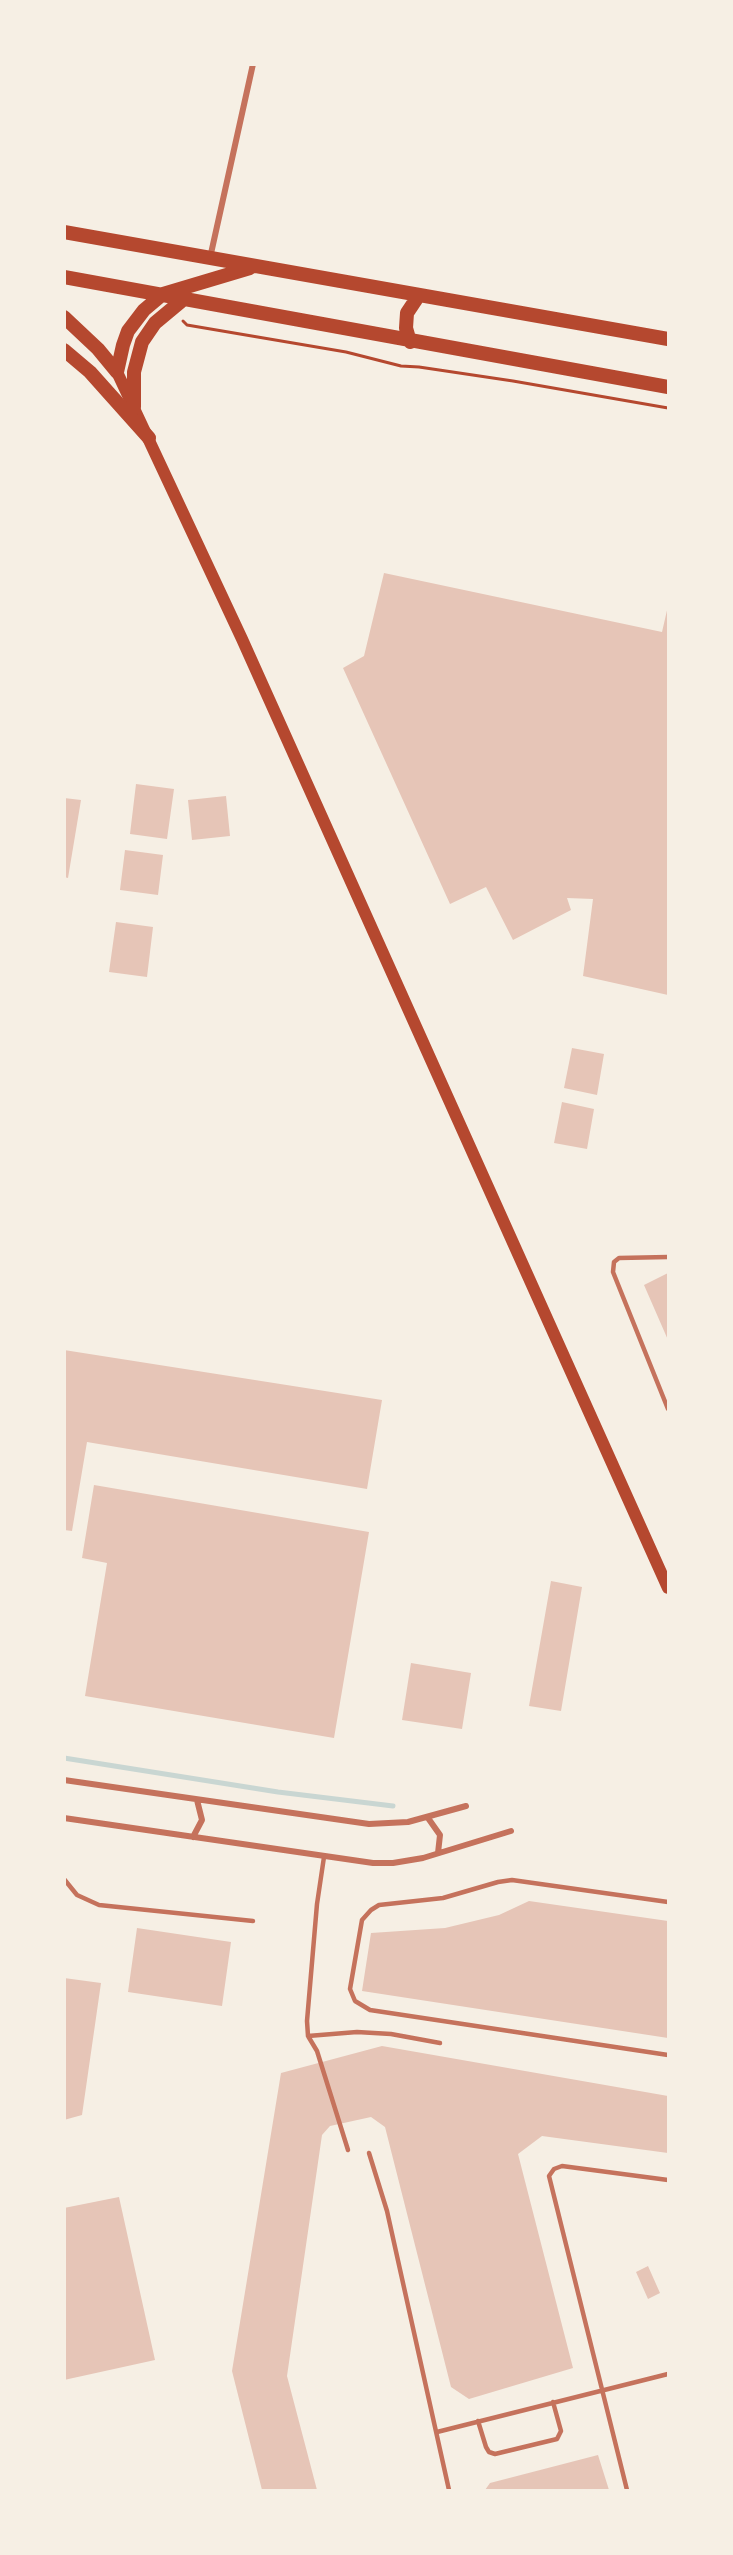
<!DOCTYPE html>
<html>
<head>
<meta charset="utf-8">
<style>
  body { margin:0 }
  #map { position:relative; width:733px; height:2555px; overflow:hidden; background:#f6efe4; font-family:"Noto Sans",sans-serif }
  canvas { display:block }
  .frame { position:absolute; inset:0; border:66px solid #f6efe4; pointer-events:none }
</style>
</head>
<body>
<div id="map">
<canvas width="733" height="2555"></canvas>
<div class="frame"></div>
</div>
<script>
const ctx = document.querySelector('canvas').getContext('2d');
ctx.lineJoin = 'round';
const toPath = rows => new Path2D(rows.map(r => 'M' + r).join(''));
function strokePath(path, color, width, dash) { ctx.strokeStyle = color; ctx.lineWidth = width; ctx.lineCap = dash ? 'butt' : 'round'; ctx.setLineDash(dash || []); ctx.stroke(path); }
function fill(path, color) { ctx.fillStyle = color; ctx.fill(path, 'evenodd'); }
const stream = toPath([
  [64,1758,278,1792,393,1806]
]);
const building = toPath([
  [384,573,662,632,668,606,668,995,583,976,593,899,567,898,571,910,513,940,486,887,450,904,343,668,364,656],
  [136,784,174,789,167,839,130,834],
  [226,796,230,836,192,840,188,800],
  [64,798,81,800,68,878,64,877],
  [125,850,163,855,158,895,120,890],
  [116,922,153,927,147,977,109,972],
  [572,1048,604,1054,597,1095,564,1088],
  [562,1102,594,1109,587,1149,554,1143],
  [668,1273,668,1340,644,1285],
  [64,1350,382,1400,367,1489,87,1442,72,1531,64,1530],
  [94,1485,369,1532,334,1738,85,1696,107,1563,82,1558],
  [551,1581,582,1587,561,1711,529,1706],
  [411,1663,471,1673,462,1729,402,1720],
  [529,1901,668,1921,668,2038,362,1991,371,1933,445,1928,499,1915],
  [137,1928,231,1942,222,2006,128,1992],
  [64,1978,101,1983,82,2115,64,2120],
  [382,2046,668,2096,668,2153,542,2136,518,2154,573,2368,469,2399,451,2387,385,2127,371,2117,330,2126,322,2135,287,2376,317,2490,262,2490,232,2371,281,2073],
  [119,2197,155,2360,64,2380,64,2208],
  [648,2266,660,2293,648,2299,636,2272],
  [598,2455,609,2490,485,2490,490,2483]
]);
const path = toPath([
  [183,321,187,325,346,352,401,366,419,367,513,381,668,408]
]);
const service = toPath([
  [668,1257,619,1258,614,1262,613,1272,668,1409],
  [324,1857,317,1904,307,2021,308,2036,317,2051,348,2150],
  [64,1879,77,1895,99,1905,253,1921],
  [668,1902,512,1880,498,1882,443,1898,379,1905,371,1910,362,1920,350,1989,355,2001,370,2010,668,2055],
  [308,2036,357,2032,391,2034,440,2043],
  [369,2153,387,2211,449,2490],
  [478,2421,486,2447,489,2452,495,2454,557,2439,561,2431,553,2402],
  [437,2432,668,2374],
  [627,2490,549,2176,554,2169,562,2166,668,2180]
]);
const minor = toPath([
  [210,258,253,64],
  [64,1780,369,1824,408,1822,466,1806],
  [64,1818,373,1863,393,1863,423,1858,511,1831],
  [428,1818,440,1835,438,1853],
  [193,1837,202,1820,197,1800]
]);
const secondary = toPath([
  [117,372,242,639,668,1588]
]);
const primary = toPath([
  [64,232,668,339],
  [64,277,668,387],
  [64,317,98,349,117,372],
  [410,342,406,328,407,313,419,295],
  [64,350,90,372,149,438],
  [117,372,123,345,128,331,144,310,163,294,250,268],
  [134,407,134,372,142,342,155,323,185,298]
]);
strokePath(stream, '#c9d6d2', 5);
fill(building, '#e6c5b7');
strokePath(path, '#b5482f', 3);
strokePath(service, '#c5725c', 4.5);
strokePath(minor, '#c5725c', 6);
strokePath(secondary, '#b5482f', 12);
strokePath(primary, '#b5482f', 14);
</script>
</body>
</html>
